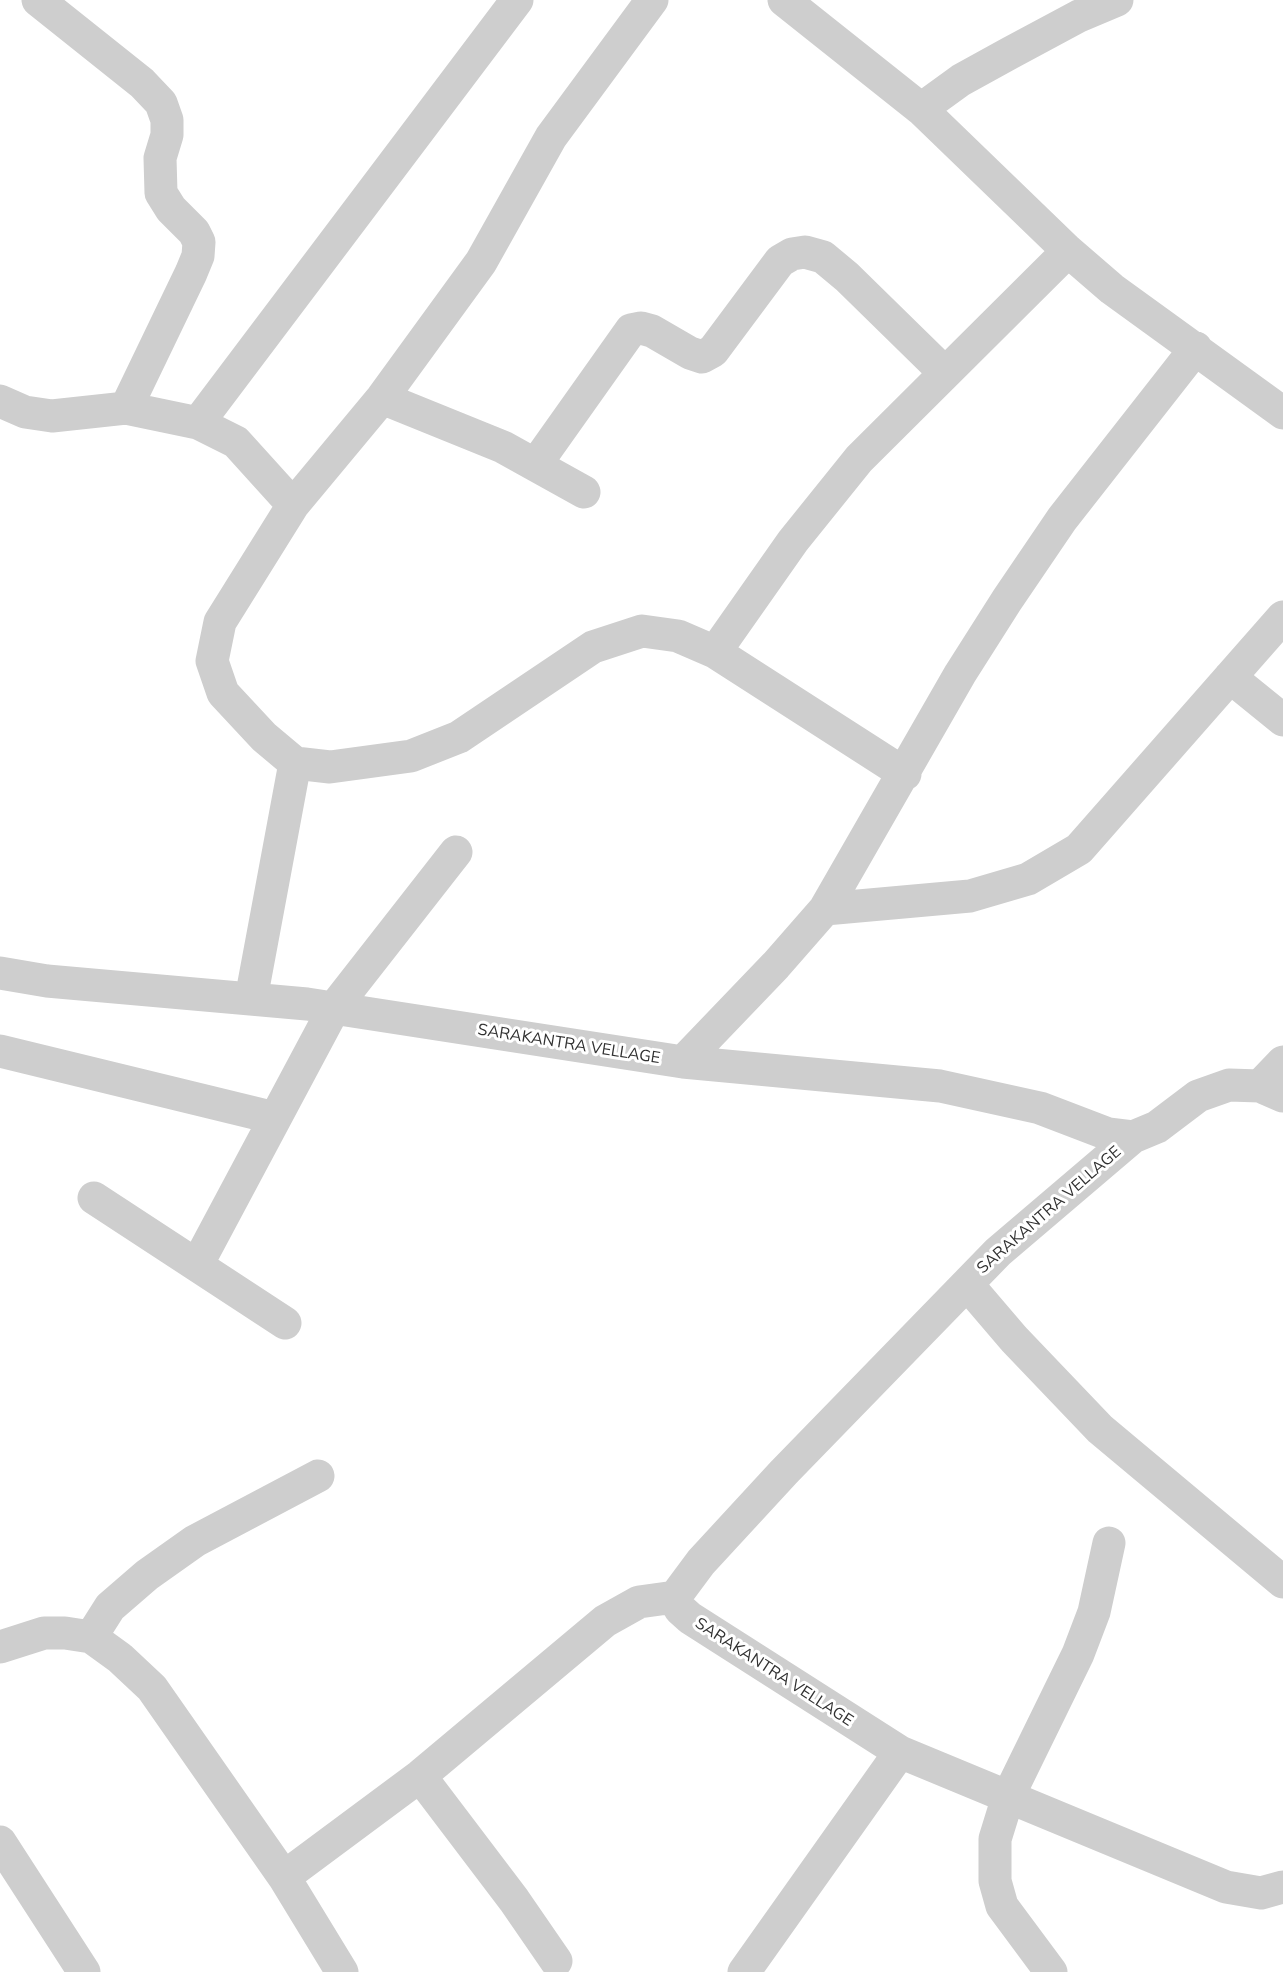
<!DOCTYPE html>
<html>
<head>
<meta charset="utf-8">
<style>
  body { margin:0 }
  canvas { display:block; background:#fff }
</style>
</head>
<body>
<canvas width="1283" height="1972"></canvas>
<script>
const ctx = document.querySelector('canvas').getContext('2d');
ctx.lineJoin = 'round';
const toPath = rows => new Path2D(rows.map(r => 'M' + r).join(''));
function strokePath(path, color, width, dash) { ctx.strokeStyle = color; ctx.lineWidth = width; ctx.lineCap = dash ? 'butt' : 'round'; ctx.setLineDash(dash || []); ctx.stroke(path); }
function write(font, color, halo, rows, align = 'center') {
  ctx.font = font + ' Mulish,sans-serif'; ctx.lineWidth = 6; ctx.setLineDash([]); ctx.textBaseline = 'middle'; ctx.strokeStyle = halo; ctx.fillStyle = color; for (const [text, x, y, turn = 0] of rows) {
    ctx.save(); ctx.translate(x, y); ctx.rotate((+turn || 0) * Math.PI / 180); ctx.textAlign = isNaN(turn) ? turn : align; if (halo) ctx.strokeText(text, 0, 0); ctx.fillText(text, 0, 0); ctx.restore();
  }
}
const minor = toPath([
  [38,0,142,83,161,103,167,120,167,135,160,158,161,193,171,209,194,232,199,242,198,256,191,273,126,408],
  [652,0,551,137,481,262,382,398,293,505,220,622,212,661,223,693,264,737,295,763,330,767,411,756,459,737,593,647,642,631,678,636,715,652,905,774],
  [784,0,921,109,1068,251,1112,289,1283,413],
  [921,109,961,80,1010,53,1079,16,1117,0],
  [382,398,503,447,584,492],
  [0,401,25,412,52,416,126,408,198,423,236,442,293,505],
  [198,423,517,0],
  [536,464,631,330,641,328,652,331,690,353,702,357,713,351,780,261,792,254,805,252,823,257,847,277,944,372],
  [715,652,793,541,859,459,1068,251],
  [1230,677,1283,720],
  [825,909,970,896,1028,879,1079,849,1283,617],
  [0,973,47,981,307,1004,683,1062,940,1086,1040,1108,1108,1134,1133,1137,1157,1127,1198,1096,1229,1085,1260,1086,1283,1096],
  [251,999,295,763],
  [0,1051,275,1118],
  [683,1062,776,965,825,909,960,674,1007,600,1062,519,1196,348],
  [1260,1086,1283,1062],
  [1133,1137,998,1252,784,1472,701,1562,675,1597,680,1609,690,1618,900,1752,1226,1887,1261,1893,1283,1887],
  [94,1198,285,1323],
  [198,1263,334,1008,456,852],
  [967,1284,1014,1339,1100,1429,1283,1582],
  [91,1637,110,1607,147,1575,195,1541,318,1476],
  [0,1647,44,1633,65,1633,91,1637,120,1658,152,1688,284,1877,342,1972],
  [420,1776,514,1900,556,1961],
  [0,1842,84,1972],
  [284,1877,420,1776,605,1621,639,1602,675,1597],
  [744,1972,900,1752],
  [1051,1972,1002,1906,995,1881,995,1839,1008,1797,1078,1654,1094,1612,1109,1543]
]);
const streetNames = [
  ["SARAKANTRA VELLAGE",569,1044,9],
  ["SARAKANTRA VELLAGE",1049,1210,-41],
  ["SARAKANTRA VELLAGE",774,1672,33]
];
strokePath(minor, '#cecece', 33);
write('16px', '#313131', '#fff', streetNames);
</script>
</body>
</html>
